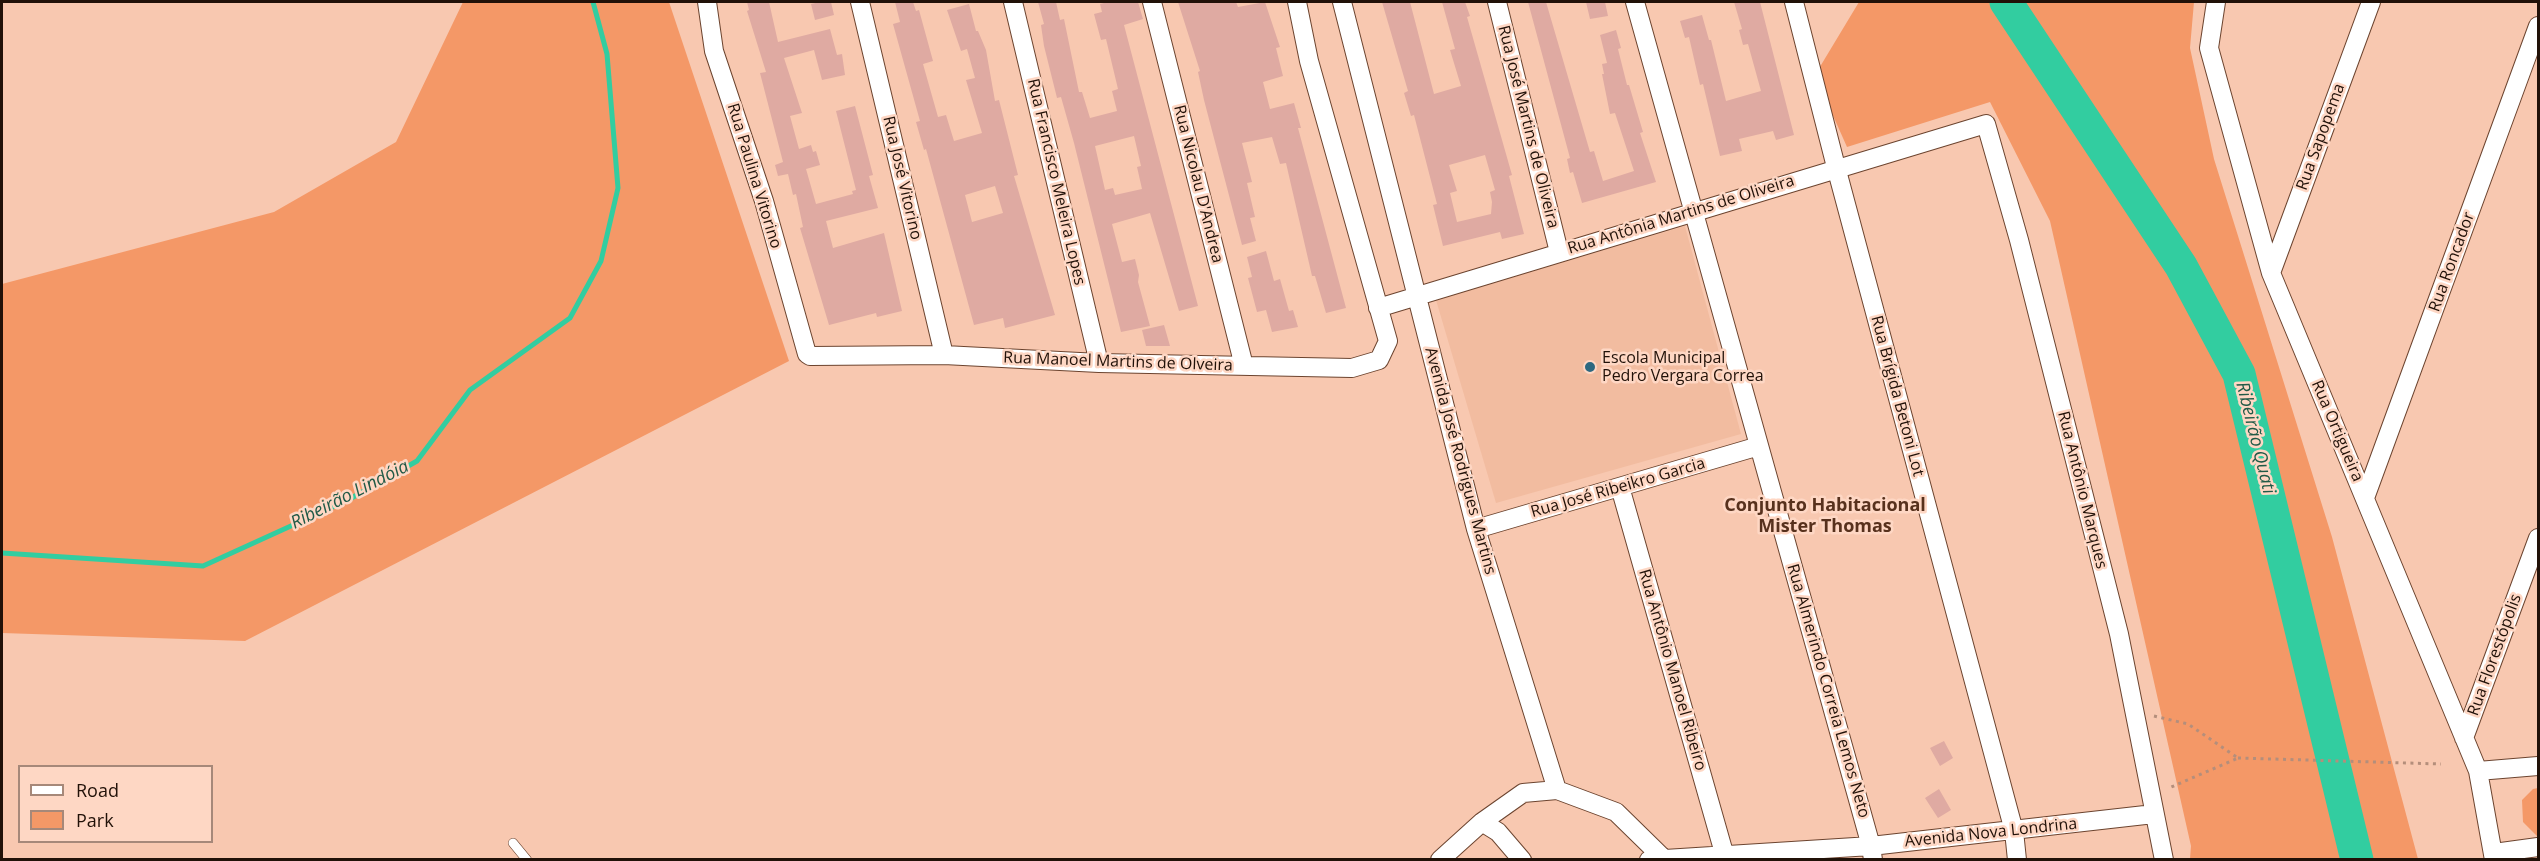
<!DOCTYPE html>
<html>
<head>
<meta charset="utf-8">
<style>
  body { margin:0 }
  #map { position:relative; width:2540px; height:861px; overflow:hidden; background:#f8c8b0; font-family:"Open Sans",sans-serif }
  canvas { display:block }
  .frame { position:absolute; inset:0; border:3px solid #211108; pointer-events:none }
  .legend { position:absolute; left:18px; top:765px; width:195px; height:78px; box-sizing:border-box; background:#fed7c4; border:2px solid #a68879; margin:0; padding:8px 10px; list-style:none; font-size:18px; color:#211108 }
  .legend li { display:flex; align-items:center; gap:12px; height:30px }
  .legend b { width:30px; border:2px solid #a68879 }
</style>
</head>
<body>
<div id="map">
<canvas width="2540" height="861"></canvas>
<div class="frame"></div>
<ul class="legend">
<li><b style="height:8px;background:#fff"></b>Road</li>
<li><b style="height:16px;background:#f49867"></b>Park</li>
</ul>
</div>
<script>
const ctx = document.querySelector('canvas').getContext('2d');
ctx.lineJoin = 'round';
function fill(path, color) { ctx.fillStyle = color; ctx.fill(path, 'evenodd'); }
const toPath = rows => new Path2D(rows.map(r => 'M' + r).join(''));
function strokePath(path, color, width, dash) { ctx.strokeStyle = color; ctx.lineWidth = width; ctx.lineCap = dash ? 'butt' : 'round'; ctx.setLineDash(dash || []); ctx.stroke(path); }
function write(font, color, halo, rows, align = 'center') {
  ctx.font = font + ' "Open Sans",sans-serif'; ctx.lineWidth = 5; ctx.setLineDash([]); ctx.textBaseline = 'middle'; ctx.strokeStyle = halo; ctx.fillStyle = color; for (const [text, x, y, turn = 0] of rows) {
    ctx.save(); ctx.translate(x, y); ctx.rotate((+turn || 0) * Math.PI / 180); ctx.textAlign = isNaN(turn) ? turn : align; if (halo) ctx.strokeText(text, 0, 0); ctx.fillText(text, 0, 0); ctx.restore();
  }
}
const built = toPath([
  [1685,226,1741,434,1496,503,1436,300]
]);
const green = toPath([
  [463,2,669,2,789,361,245,641,2,633,2,284,274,212,396,142],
  [1859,2,2194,2,2190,48,2214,159,2332,537,2418,859,2190,859,2191,846,2050,221,1990,102,1847,147,1815,75],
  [2538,788,2538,837,2523,822,2522,800,2533,789]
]);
const stream = toPath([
  [2,553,203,566,348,500,417,461,470,390,570,318,601,261,618,188,607,54,593,2]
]);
const river = toPath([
  [2006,2,2181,266,2239,374,2357,860]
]);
const building = toPath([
  [747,2,769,2,778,42,830,29,837,55,842,54,845,75,822,80,814,50,784,58,802,113,790,116,799,149,811,145,813,152,816,151,820,165,806,169,816,204,853,194,852,191,856,190,836,111,855,106,873,175,869,176,878,208,826,221,833,248,884,233,902,311,877,317,876,313,829,325,800,228,803,227,796,194,793,195,788,174,778,176,775,165,783,162,760,73,766,72,747,11,749,10],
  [820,2,831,2,834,15,815,20,811,4],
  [895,2,913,2,916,11,919,10,933,61,923,64,938,117,946,115,954,141,982,133,966,80,975,78,967,49,961,51,947,10,969,4,976,31,978,31,986,50,995,101,999,100,1018,175,1014,176,1055,315,1005,328,1003,318,974,325,926,149,924,150,916,122,920,121,893,24,900,22],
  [995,186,1003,213,972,222,965,195],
  [1038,2,1056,2,1060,20,1064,19,1079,92,1082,92,1090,118,1117,111,1112,91,1118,89,1106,39,1101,40,1094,14,1102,12,1100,4,1108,2,1138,2,1143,19,1124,25,1198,306,1179,311,1150,213,1112,224,1122,262,1135,259,1139,275,1138,282,1150,326,1121,332,1074,143,1061,97,1057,98,1044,46,1041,25,1044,24],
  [1134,136,1141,166,1137,167,1142,189,1115,195,1113,188,1105,190,1095,146],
  [1178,2,1236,2,1238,7,1265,2,1280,47,1276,48,1283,76,1263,82,1270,109,1294,103,1301,128,1298,128,1346,308,1326,313,1315,276,1312,276,1286,163,1280,164,1272,137,1242,143,1252,182,1247,183,1255,217,1250,218,1256,241,1242,245,1204,100,1198,72,1200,71],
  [1382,2,1410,2,1434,94,1461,86,1450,50,1455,49,1442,2,1465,2,1470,16,1467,17,1512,175,1509,176,1524,234,1502,239,1500,232,1443,246,1433,205,1437,204,1414,115,1411,116,1404,93,1408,91],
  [1485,155,1495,190,1490,192,1492,202,1491,214,1457,222,1450,193,1457,191,1449,165],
  [1528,2,1546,2,1590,152,1594,151,1603,181,1634,171,1615,113,1610,114,1602,74,1604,74,1602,64,1607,63,1600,35,1616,30,1621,48,1618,49,1627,85,1629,85,1643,132,1640,133,1656,182,1582,203,1573,172,1570,173,1567,159,1570,158],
  [1586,2,1605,2,1608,16,1590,19],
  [1734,2,1760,2,1794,135,1776,140,1773,131,1739,139,1742,151,1720,156,1703,84,1700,85,1689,37,1685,38,1680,21,1702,15,1709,40,1711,40,1726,101,1761,91,1748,44,1743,45,1739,30,1742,29],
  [1266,251,1274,281,1280,279,1289,311,1293,310,1298,327,1272,332,1266,310,1257,312,1248,278,1252,277,1247,257],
  [1164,325,1170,346,1146,346,1142,330],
  [1944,741,1953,758,1940,766,1930,748],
  [1939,789,1951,810,1938,818,1925,798]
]);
const path = toPath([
  [2154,716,2188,724,2238,758,2169,788],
  [2238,758,2441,764]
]);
const lane = toPath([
  [513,843,527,860]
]);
const street = toPath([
  [707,2,714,51,764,201,807,354,810,356,944,355,1099,363,1352,368,1379,360,1388,341,1309,61,1297,2],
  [860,2,944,355],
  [1013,2,1099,363],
  [1152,2,1244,366],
  [1342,2,1476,529,1557,790],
  [1497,2,1559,252],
  [1635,2,1871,846,1873,860],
  [1794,2,1836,167,2014,831,2017,860],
  [2216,2,2209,48,2271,273,2478,771,2494,860],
  [2271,273,2371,2],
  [1378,308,1986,124,2019,240,2119,634,2164,860],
  [1620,487,1724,853],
  [2365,498,2538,26],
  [1476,529,1759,446],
  [2464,738,2538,538],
  [2478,771,2538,766],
  [1482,822,1498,832,1522,860],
  [2494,853,2538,847],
  [1440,860,1482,822,1523,793,1557,790,1616,812,1665,860],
  [1649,860,1871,846,2154,814]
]);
const markers = [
  [1590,367,6,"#2d6880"]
];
const streetNames = [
  ["Rua José Martins de Oliveira",1528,127,76],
  ["Rua Sapopema",2321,137,-70],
  ["Rua Paulina Vitorino",754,176,73],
  ["Rua José Vitorino",902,178,77],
  ["Rua Francisco Meleira Lopes",1056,182,77],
  ["Rua Nicolau D'Andrea",1198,184,76],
  ["Rua Antônia Martins de Oliveira",1681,215,-17],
  ["Rua Roncador",2452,262,-70],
  ["Rua Manoel Martins de Olveira",1118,362,2],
  ["Rua Brígida Betoni Lot",1897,396,75],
  ["Rua Ortigueira",2337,431,67],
  ["Avenida José Rodrigues Martins",1460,461,75],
  ["Rua José Ribeikro Garcia",1618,488,-16],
  ["Rua Antônio Marques",2082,490,76],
  ["Rua Florestópolis",2495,655,-70],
  ["Rua Antônio Manoel Ribeiro",1672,670,74],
  ["Rua Almerindo Correia Lemos Neto",1828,691,74],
  ["Avenida Nova Londrina",1991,833,-6]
];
const poiNames = [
  ["Escola Municipal",1602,358],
  ["Pedro Vergara Correa",1602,376]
];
const waterNames = [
  ["Ribeirão Quati",2255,438,76],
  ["Ribeirão Lindóia",350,495,-27]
];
const neighbourhoodNames = [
  ["Conjunto Habitacional",1825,506],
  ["Mister Thomas",1825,527]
];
fill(built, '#f2bca0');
fill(green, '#f49867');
strokePath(stream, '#32cda0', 5);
strokePath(river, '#32cda0', 33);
fill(building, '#dfaaa2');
strokePath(lane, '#6c442f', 10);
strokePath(street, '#6c442f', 20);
strokePath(path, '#b48e7b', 3, [3, 4.5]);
strokePath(lane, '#fff', 9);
strokePath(street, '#fff', 18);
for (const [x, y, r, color] of markers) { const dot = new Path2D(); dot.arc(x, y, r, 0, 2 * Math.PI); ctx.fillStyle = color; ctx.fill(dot); strokePath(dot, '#fed7c4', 2); }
write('16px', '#211108', '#fed7c4', streetNames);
write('16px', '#211108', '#fed7c4', poiNames, 'left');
write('italic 18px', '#215a47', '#fed7c4', waterNames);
write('bold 18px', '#57311d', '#fed7c4', neighbourhoodNames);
</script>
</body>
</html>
